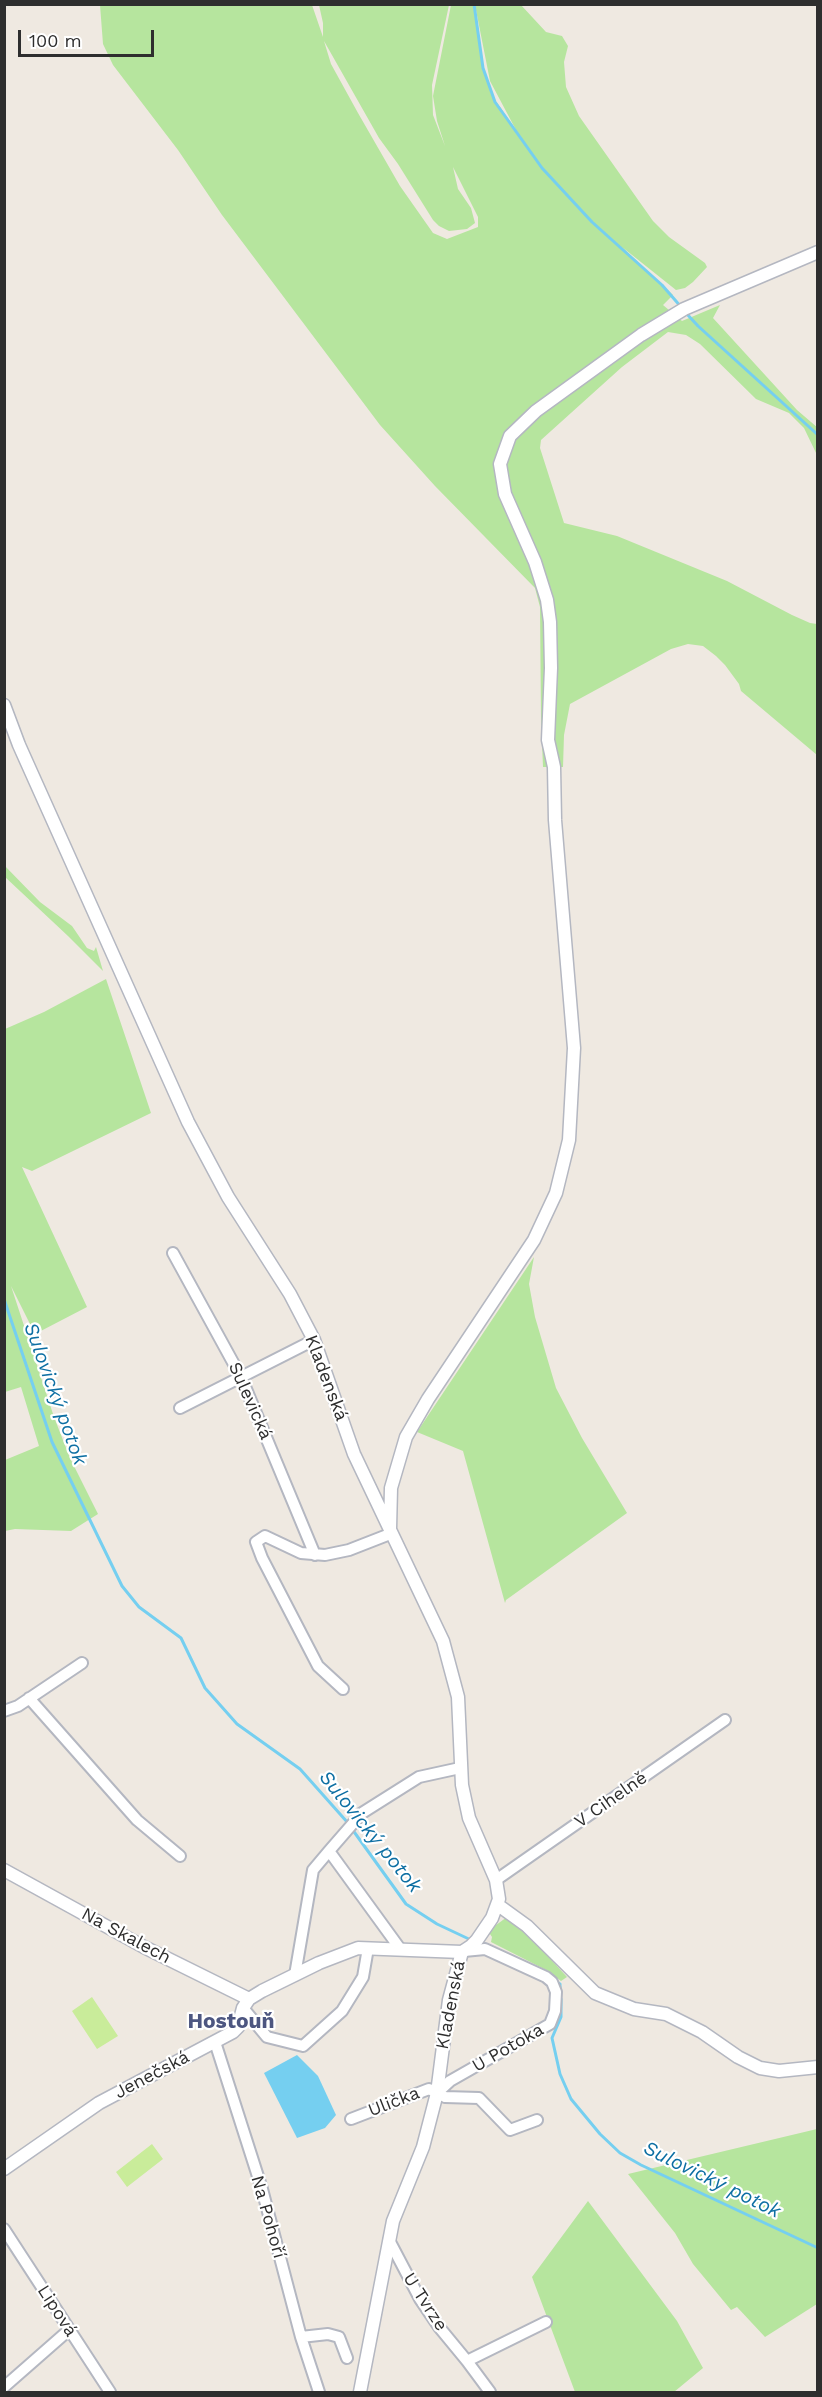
<!DOCTYPE html>
<html>
<head>
<meta charset="utf-8">
<style>
  body { margin:0 }
  #map { position:relative; width:822px; height:2397px; overflow:hidden; background:#efe9e1; font-family:"Work Sans",sans-serif }
  canvas { display:block }
  .frame { position:absolute; inset:0; border:6px solid #2e2e2e; pointer-events:none }
  .scale { position:absolute; left:18px; top:30px; width:136px; height:27px; box-sizing:border-box; border:3px solid #2e2e2e; border-top:0; padding-left:8px; font-size:18px; line-height:21px; white-space:nowrap; color:#2e2e2e; -webkit-text-stroke:4px #fff; paint-order:stroke }
</style>
</head>
<body>
<div id="map">
<canvas width="822" height="2397"></canvas>
<div class="frame"></div>
<div class="scale">100 m</div>
</div>
<script>
const ctx = document.querySelector('canvas').getContext('2d');
ctx.lineJoin = 'round';
function fill(path, color) { ctx.fillStyle = color; ctx.fill(path, 'evenodd'); }
const toPath = rows => new Path2D(rows.map(r => 'M' + r).join(''));
function strokePath(path, color, width, dash) { ctx.strokeStyle = color; ctx.lineWidth = width; ctx.lineCap = dash ? 'butt' : 'round'; ctx.setLineDash(dash || []); ctx.stroke(path); }
function write(font, color, halo, rows, align = 'center') {
  ctx.font = font + ' "Work Sans",sans-serif'; ctx.lineWidth = 4.5; ctx.setLineDash([]); ctx.textBaseline = 'middle'; ctx.strokeStyle = halo; ctx.fillStyle = color; for (const [text, x, y, turn = 0] of rows) {
    ctx.save(); ctx.translate(x, y); ctx.rotate((+turn || 0) * Math.PI / 180); ctx.textAlign = isNaN(turn) ? turn : align; if (halo) ctx.strokeText(text, 0, 0); ctx.fillText(text, 0, 0); ctx.restore();
  }
}
const green = toPath([
  [100,5,312,5,323,37,323,23,319,5,449,5,432,85,433,115,445,146,437,121,433,96,451,5,473,5,484,70,491,94,516,130,490,81,475,5,521,5,546,32,562,36,568,46,564,62,566,87,579,116,653,221,669,237,705,263,707,267,693,282,685,288,676,290,622,247,673,295,663,305,682,321,720,305,713,318,797,410,818,428,817,455,804,428,789,413,756,399,700,344,686,335,668,332,622,367,541,440,540,448,564,523,617,536,727,581,792,615,810,623,817,624,817,755,741,691,739,684,725,665,716,656,703,646,688,644,671,649,570,704,564,735,563,767,543,767,541,718,540,607,535,588,435,486,380,425,222,215,178,150,113,65,103,44],
  [324,41,379,138,398,164,433,220,439,226,449,231,467,229,475,223,471,208,458,189,453,167,478,217,478,227,447,239,433,233,400,186,358,113,331,64],
  [4,865,40,902,72,926,87,948,94,951,96,947,103,971,68,936,5,877],
  [106,979,151,1113,32,1171,22,1167,87,1307,35,1334,11,1286,54,1417,70,1458,98,1514,71,1531,15,1529,5,1531,5,1460,39,1446,21,1387,5,1392,5,1029,44,1012],
  [534,1257,529,1284,535,1317,556,1388,582,1438,627,1513,506,1600,505,1603,463,1451,417,1432],
  [507,1917,524,1930,567,1977,561,1981,548,1971,491,1942,492,1937,488,1931],
  [817,2129,817,2304,765,2337,737,2307,731,2310,693,2264,675,2233,628,2174],
  [588,2201,677,2321,703,2368,674,2392,575,2392,532,2277]
]);
const pitch = toPath([
  [92,1997,118,2036,97,2049,72,2011],
  [152,2144,163,2159,127,2187,116,2172]
]);
const water = toPath([
  [297,2055,318,2076,336,2115,325,2128,297,2138,264,2073]
]);
const stream = toPath([
  [474,4,483,68,495,102,542,168,592,222,662,285,682,308],
  [686,313,698,326,818,435],
  [4,1299,52,1442,122,1586,139,1607,181,1638,205,1688,237,1724,300,1769,348,1823],
  [352,1829,406,1904,437,1924,471,1940],
  [481,1942,494,1948],
  [555,1981,560,1984,560,1992],
  [561,1999,561,2017,552,2038,560,2074,571,2099,600,2134,620,2153,641,2165,818,2248]
]);
const minor = toPath([
  [173,1253,241,1377,315,1555],
  [180,1408,314,1340],
  [343,1689,318,1666,262,1558,256,1542,265,1536,301,1553,325,1555,349,1550,390,1534],
  [29,1698,137,1820,180,1856],
  [4,1711,18,1706,82,1663],
  [329,1851,401,1950],
  [496,1880,725,1720],
  [295,1975,313,1870,329,1851,362,1813,419,1777,460,1768],
  [243,2008,267,2037,303,2046,342,2011,363,1977,368,1948],
  [215,2042,262,2189,301,2337,319,2392],
  [437,2093,450,2081,550,2024,555,2011,556,1992,552,1982,546,1977,485,1949,464,1951],
  [351,2119,429,2089,445,2097,479,2098,510,2130,537,2120],
  [4,2229,110,2392],
  [389,2240,420,2299,439,2327,467,2361,490,2392],
  [301,2337,328,2334,339,2337,347,2358],
  [467,2361,546,2322],
  [4,2387,69,2330]
]);
const tertiary = toPath([
  [4,705,19,745,188,1122,228,1197,290,1294,314,1340,354,1454,443,1641,458,1697,462,1785,469,1818,496,1880,499,1899,492,1918,477,1940,471,1946,462,1952,358,1948,319,1963,262,1991,249,1999,243,2008,238,2027,233,2032,99,2103,4,2169],
  [390,1529,391,1488,406,1437,428,1399,534,1240,556,1193,569,1140,574,1048,555,820,554,767,548,740,551,668,550,622,547,600,535,562,505,494,500,464,510,436,536,411,641,335,684,309,818,252],
  [4,1870,144,1947,249,1999],
  [498,1905,527,1926,595,1993,634,2009,666,2014,702,2032,738,2057,760,2068,779,2071,818,2067],
  [360,2392,393,2221,423,2147,437,2093,449,2000,462,1952]
]);
const streetNames = [
  ["Kladenská",326,1378,69],
  ["Sulevická",250,1401,66],
  ["V Cihelně",611,1800,-35],
  ["Na Skalech",126,1936,28],
  ["Kladenská",451,2005,-79],
  ["U Potoka",508,2048,-30],
  ["Jenečská",152,2075,-28],
  ["Ulička",394,2102,-21],
  ["Na Pohoří",268,2217,74],
  ["U Tvrze",425,2302,57],
  ["Lipová",57,2311,57]
];
const waterNames = [
  ["Sulovický potok",55,1394,70],
  ["Sulovický potok",370,1832,51],
  ["Sulovický potok",712,2180,26]
];
const quarterNames = [
  ["Hostouň",231,2022]
];
fill(green, '#b6e59e');
fill(pitch, '#c9ec9a');
fill(water, '#75cff0');
strokePath(stream, '#75cff0', 3);
strokePath(minor, '#b4b7c1', 14);
strokePath(tertiary, '#b4b7c1', 15);
strokePath(minor, '#fff', 10);
strokePath(tertiary, '#fff', 12);
write('18px', '#2e2e2e', '#fff', streetNames);
write('italic 20px', '#0d6fa3', '#fff', waterNames);
write('bold 21px', '#4d5680', '#fff', quarterNames);
</script>
</body>
</html>
